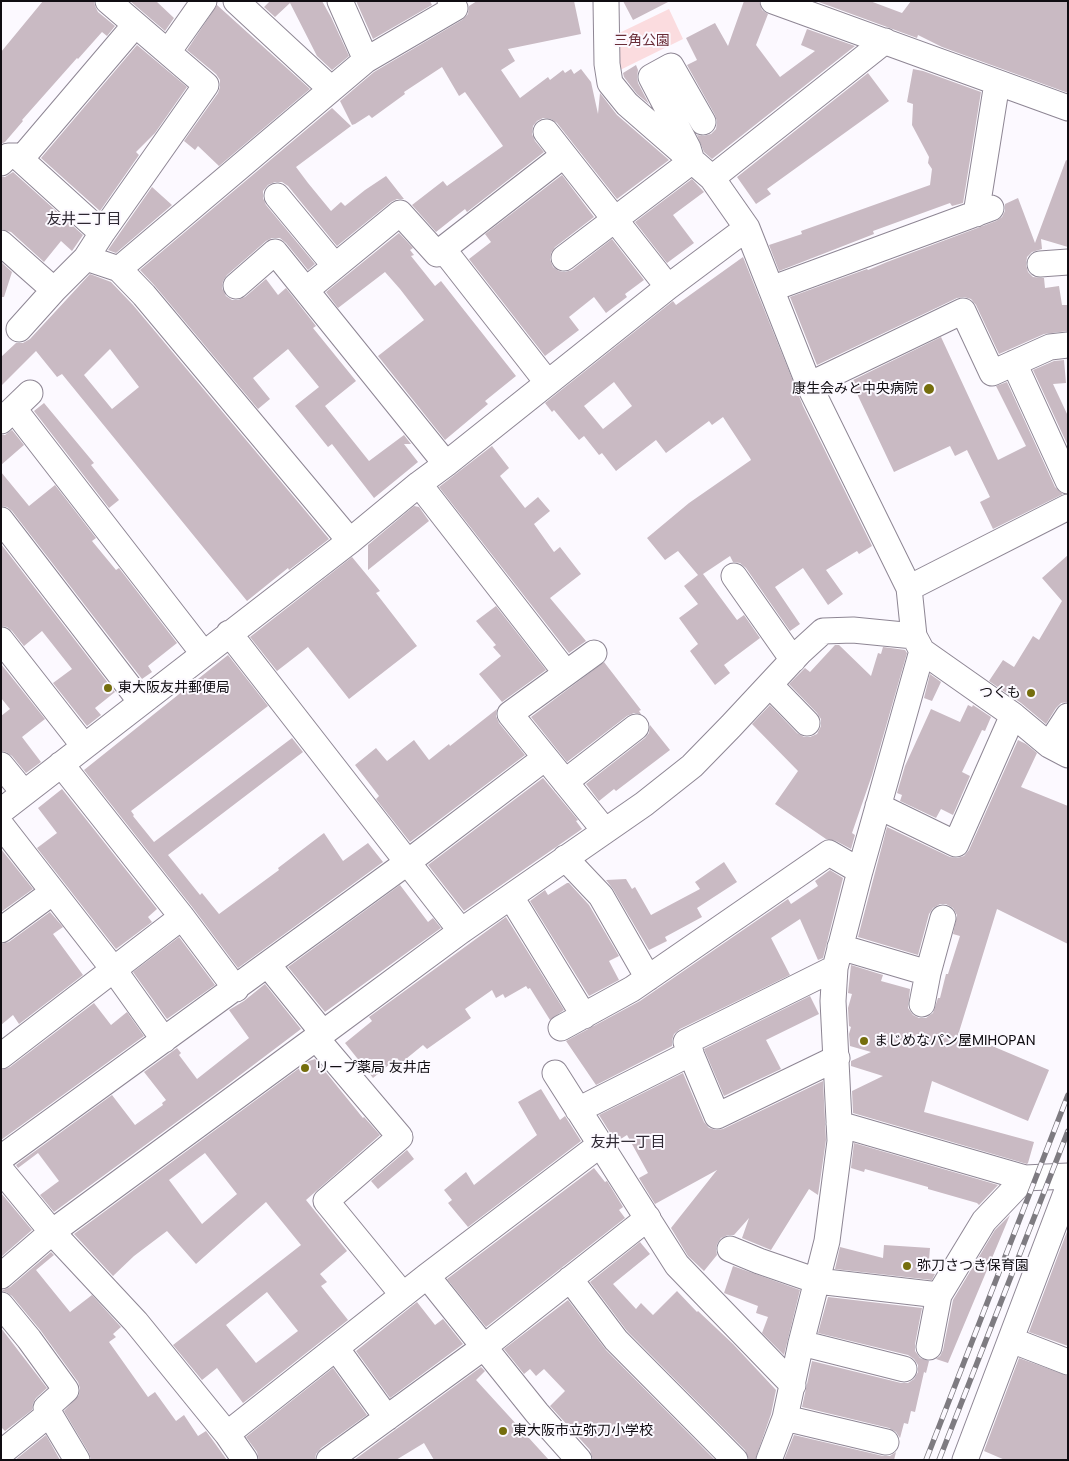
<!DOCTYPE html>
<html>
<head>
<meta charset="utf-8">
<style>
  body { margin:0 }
  #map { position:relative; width:1069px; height:1461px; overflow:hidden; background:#fcf9ff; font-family:Poppins,sans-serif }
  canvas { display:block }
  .frame { position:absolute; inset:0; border:2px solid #100d12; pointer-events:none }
</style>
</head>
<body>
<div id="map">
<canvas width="1069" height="1461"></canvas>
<div class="frame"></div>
</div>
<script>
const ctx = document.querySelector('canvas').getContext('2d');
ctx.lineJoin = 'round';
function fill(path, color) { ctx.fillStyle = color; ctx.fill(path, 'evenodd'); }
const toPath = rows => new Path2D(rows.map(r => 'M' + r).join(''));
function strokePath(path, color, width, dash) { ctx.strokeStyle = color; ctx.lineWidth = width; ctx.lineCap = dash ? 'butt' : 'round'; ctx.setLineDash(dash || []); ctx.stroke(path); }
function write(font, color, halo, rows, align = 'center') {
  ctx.font = font + ' Poppins,"Noto Sans JP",sans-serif'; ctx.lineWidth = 4; ctx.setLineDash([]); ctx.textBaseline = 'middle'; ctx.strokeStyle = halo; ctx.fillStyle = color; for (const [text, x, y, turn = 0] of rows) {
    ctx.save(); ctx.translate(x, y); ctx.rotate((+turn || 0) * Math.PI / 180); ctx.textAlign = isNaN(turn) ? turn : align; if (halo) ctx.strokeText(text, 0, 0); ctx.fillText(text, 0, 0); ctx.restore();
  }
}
const green = toPath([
  [669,9,683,39,618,71,611,37]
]);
const building = toPath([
  [43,1,94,1,95,6,98,12,115,26,107,36,102,32,78,59,77,58,22,120,23,121,5,142,1,144,1,52],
  [130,1,156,1,174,18,165,31],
  [270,1,322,1,331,17,349,56,332,70,317,56,290,3,275,17,264,7],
  [356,1,430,1,432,5,373,39],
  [477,1,574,1,581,34,508,49,515,61,501,70,520,98,548,77,550,80,563,70,565,73,571,69,574,74,581,69,591,82,598,114,600,93,617,115,669,160,617,199,557,123,551,119,543,118,537,121,533,126,532,134,535,141,544,152,467,212,465,209,436,232,412,205,443,181,447,186,503,146,465,92,459,96,442,67,404,92,405,94,372,118,369,115,355,124,352,125,340,101,374,72,462,20,468,14,469,6],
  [623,1,670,1,633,20],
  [744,1,759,1,762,10,768,14,756,45,780,77,815,51,801,45,807,29,855,46,712,159,704,152,697,135,703,136,711,134,716,129,717,122,715,115,687,65,697,60,686,38,715,23,728,46],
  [816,1,870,1,902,13,911,1,1068,1,1068,93,942,47,918,35,917,38],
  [217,5,310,89,219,166,198,146,195,150,184,141,218,93,220,87,220,80,216,74,187,50],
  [137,45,187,87,155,133,136,152,139,155,100,211,41,158],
  [636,65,638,70,637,77,638,83,649,104,637,94,624,77,623,73],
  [913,69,923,71,981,92,963,203,952,206,950,203,873,231,874,234,779,271,769,245,802,234,801,231,930,185,932,169,928,163,929,157,912,125,913,104,907,102],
  [868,73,889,101,767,189,771,194,756,204,737,177],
  [332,108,351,126,296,167,308,183,331,211,341,202,345,206,365,190,386,176,404,199,397,199,391,202,337,246,288,186,282,182,275,182,268,185,263,191,263,198,266,205,315,264,308,270,286,243,280,238,272,238,266,241,227,275,223,281,222,288,226,296,232,300,238,300,245,297,266,279,278,295,286,288,316,326,313,328,356,381,325,406,369,461,404,435,411,444,404,444,418,462,374,498,332,444,328,447,295,406,319,387,288,349,253,378,270,399,258,409,155,286,140,270],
  [1066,160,1068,161,1068,247,1041,239,1042,249,1032,252,1027,257,1026,265,1028,272,1033,277,1044,278,1045,288,1059,286,1062,305,1068,305,1068,331,1044,334,999,354,976,305,971,299,964,297,957,298,817,365,790,297,867,269,868,270,887,262,996,221,1002,217,1005,211,1005,204,1018,198,1035,243],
  [13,172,83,235,72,251,61,241,44,262,11,232,1,229,1,177,5,177],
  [562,175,594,217,555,247,551,253,550,259,553,267,559,271,565,272,572,270,612,239,644,280,625,294,627,297,606,313,594,297,569,317,579,330,545,356,469,259,491,242,485,234],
  [692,179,704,192,673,215,694,243,667,263,635,222],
  [152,187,172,205,116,253,108,250],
  [399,233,413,248,410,250,414,255,411,256,435,286,441,281,516,376,485,401,488,404,445,440,378,356,424,320,400,289,385,272,338,308,326,292],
  [743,257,803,406,872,546,859,554,857,551,826,570,843,594,828,605,803,568,775,587,800,624,790,631,746,568,740,563,733,562,730,556,703,574,737,620,744,615,760,638,724,665,730,673,715,685,690,651,698,644,679,618,698,604,684,586,698,575,678,551,665,560,647,538,689,503,751,460,750,458,723,417,712,425,709,421,666,453,656,440,616,471,602,453,599,455,584,436,579,440,554,410,552,412,545,403,673,301,676,305],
  [614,382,632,406,603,429,584,406],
  [1,262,12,272,4,297,1,297],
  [90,274,111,282,133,305,329,539,289,570,288,568,247,601,62,374,57,377,36,351,1,386,1,357,16,343,23,343,30,339],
  [110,349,139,387,112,409,84,375],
  [941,337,998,460,1026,446,996,386,1007,382,1055,487,1063,494,993,529,980,502,990,497,967,450,955,456,950,446,894,472,851,381],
  [1064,360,1066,383,1053,384,1068,416,1068,446,1033,370,1054,361],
  [44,403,94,463,91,465,119,500,109,508,34,411],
  [12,430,24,445,1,465,1,435,5,435],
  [492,446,509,468,500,476,525,508,538,497,550,511,534,524,554,552,560,547,581,574,550,598,586,641,569,653,439,487],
  [1,472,29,506,55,485,96,538,92,541,116,570,119,568,177,643,148,666,152,672,142,679,12,511,7,507,1,506],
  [414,506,419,507,429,521,368,570,368,545],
  [1,544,115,692,95,708,101,715,87,726,53,683,72,669,42,631,24,646,12,631,7,627,1,626],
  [1068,555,1068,702,1061,703,1056,708,1046,724,1021,703,989,681,1003,660,1014,667,1033,636,1039,640,1062,601,1042,578],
  [352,557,380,591,376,593,417,646,349,699,308,647,277,671,250,637],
  [496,606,546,670,502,702,479,674,501,656,493,647,496,645,476,621],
  [835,645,839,645,871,676,878,653,881,654,883,647,905,650,907,653,872,775,852,833,855,835,851,849,836,841,826,839,775,804,798,771,752,724,770,705,797,733,804,737,810,737,817,734,821,726,821,719,817,713,789,684,805,668,810,672],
  [228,655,268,706,131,811,134,815,133,816,154,842,292,738,303,752,168,855,200,895,202,893,219,914,279,870,278,868,324,833,343,861,368,843,383,862,238,968,193,908,84,770],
  [604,662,641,710,639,711,641,714,634,713,627,716,567,762,531,717],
  [1,664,45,719,22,737,41,762,26,773,12,756,6,752,1,751,1,716,10,709,1,698],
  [930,674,941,682,932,701,924,698],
  [968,705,972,707,973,705,991,717,985,731,982,730,962,772,970,776,953,815,941,809,936,818,900,801,902,795,897,793,905,766,931,709,960,722],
  [497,709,496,716,499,723,525,755,410,842,376,799,379,796,355,765,376,748,387,761,414,740,429,760,449,744,450,746],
  [650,725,670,750,616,791,614,789,599,801,586,784,645,738,649,733],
  [1018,740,1026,744,1037,753,1021,787,1068,806,1068,944,997,909,959,1032,1049,1070,1028,1121,932,1081,924,1112,1034,1142,1028,1163,1027,1164,853,1113,852,1091,883,1076,851,1066,851,1061,871,1052,850,1046,849,1034,851,1027,849,1026,848,1008,852,994,848,993,851,965,883,975,881,981,910,989,908,1008,913,1015,919,1018,926,1018,933,1013,938,998,940,998,946,974,948,974,960,936,953,934,957,915,953,908,946,904,940,904,933,908,929,914,918,955,858,937,887,827,950,857,957,858,964,856,969,850],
  [543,778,578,820,576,821,582,829,464,911,428,865],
  [62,789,157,909,148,917,152,922,116,949,37,848,57,833,38,808],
  [1,849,33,889,1,912],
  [724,862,737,882,697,908,702,917,665,937,667,941,649,950,613,889,606,880,626,879,632,889,635,887,651,915,700,889,695,882],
  [830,870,843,878,823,958,818,960,800,919,771,938,790,975,680,1029,674,1034,672,1040,672,1046,596,1085,566,1041,640,1001,788,899,791,904,818,886,815,881],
  [567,883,569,883,589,905,619,956,609,961,619,980,589,996,530,901,545,890,548,895],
  [400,885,428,922,433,918,441,928,325,1012,288,967],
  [50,912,63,927,53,934,83,975,19,1024,13,1015,1,1025,1,944,9,942],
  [506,917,564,1010,550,1020,530,988,528,989,526,986,505,998,503,994,496,998,492,990,465,1009,471,1018,427,1049,423,1045,401,1063,397,1058,373,1078,345,1043,372,1021,369,1017],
  [179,937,215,985,167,1019,133,972],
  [265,984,301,1029,223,1088,54,1212,40,1195,59,1181,38,1153,18,1168,16,1165,112,1095,135,1125,163,1105,162,1103,166,1100,144,1072,177,1048,181,1053,179,1055,197,1079,249,1038,229,1010,244,1001],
  [810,996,819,1014,766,1040,781,1069,724,1096,704,1049],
  [94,1003,111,1025,127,1012,144,1036,1,1140,1,1070,10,1067],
  [315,1059,363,1118,364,1117,380,1135,306,1200,347,1251,320,1274,327,1282,321,1286,348,1320,243,1403,217,1368,202,1380,173,1345,301,1245,266,1202,196,1264,167,1231,134,1256,113,1276,74,1234,309,1061],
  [205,1153,237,1194,202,1224,169,1180],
  [267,1292,298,1331,256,1363,226,1325],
  [683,1073,704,1122,709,1128,716,1130,723,1129,823,1081,826,1140,818,1195,809,1189,771,1250,742,1238,749,1218,734,1235,728,1235,721,1238,717,1244,716,1250,717,1255,704,1271,688,1256,671,1228,717,1170,655,1204,639,1178,648,1173,627,1135,616,1142,599,1115],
  [541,1089,560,1120,565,1116,581,1141,468,1227,448,1203,452,1200,444,1190,466,1172,474,1185,537,1135,518,1102],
  [854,1143,998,1185,979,1205,977,1203,928,1189,928,1187,865,1169,864,1172,851,1168],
  [407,1150,414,1159,378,1189,371,1181],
  [594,1168,605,1182,607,1181,623,1207,619,1210,625,1218,486,1327,447,1279],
  [1,1193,32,1230,1,1257],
  [1010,1215,948,1363,936,1359,940,1356,943,1350,953,1300,995,1230],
  [1068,1229,1068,1346,1029,1332],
  [640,1242,650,1254,613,1284,636,1309,641,1303,653,1315,677,1291,697,1312,698,1311,733,1344,776,1390,771,1414,755,1460,749,1460,745,1450,627,1331,590,1282],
  [884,1245,930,1248,928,1273,935,1274,932,1280,835,1269,840,1247,883,1258],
  [51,1252,54,1255,36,1270,70,1312,92,1295,121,1327,113,1334,116,1337,109,1342,148,1397,155,1392,176,1421,184,1415,198,1436,206,1431,227,1460,91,1460,89,1453,64,1411,79,1395,80,1388,78,1382,41,1331,12,1296,6,1292,1,1291,10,1287],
  [733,1266,800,1290,784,1355,762,1333,768,1317,756,1313,758,1306,724,1293],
  [828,1297,922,1308,915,1344,915,1351,920,1358,929,1361,926,1373,924,1372,915,1412,911,1411,908,1424,904,1423,900,1438,896,1432,889,1428,802,1407,812,1361,901,1383,908,1383,914,1379,918,1372,918,1365,914,1359,908,1355,818,1333],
  [568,1300,606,1350,715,1460,593,1460,590,1450,550,1406,565,1391,544,1369,536,1376,530,1369,524,1374,504,1349],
  [417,1302,435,1325,443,1319,463,1344,390,1398,356,1351],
  [1,1328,47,1388,36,1398,33,1403,32,1410,5,1431,1,1427],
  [1019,1358,1068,1376,1068,1460,1005,1460,984,1451],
  [481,1367,485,1371,476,1380,549,1460,434,1460,424,1443,396,1460,354,1460],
  [333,1368,367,1415,321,1448,316,1454,315,1460,259,1460,257,1452,246,1437],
  [46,1435,60,1460,15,1460],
  [794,1435,883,1456,890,1456,896,1452,894,1460,784,1460]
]);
const minor = toPath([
  [236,1,331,89],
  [340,1,366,60],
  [606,1,607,64,610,83,627,104,712,178,747,228,809,385,909,588,914,636,922,651,1013,715,1049,745,1068,755],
  [773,1,1068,108],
  [168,52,204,1],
  [546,132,668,287],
  [21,159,135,25],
  [1,163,8,156,17,156,102,233],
  [712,178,885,41],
  [277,196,335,266],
  [976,214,997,83],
  [1,243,54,290],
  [443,249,564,155],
  [86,258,102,233,206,85,108,1],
  [564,258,692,161,688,148,651,77,671,66,703,122],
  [1040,264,1068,262],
  [119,269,144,295,350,541],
  [236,286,275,252,446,464],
  [771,289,991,208],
  [306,290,400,213,437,254,443,249,547,382],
  [19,329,54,290,86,258,119,269,366,60,455,8,450,1],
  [1014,363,1068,481],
  [809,385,963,311,992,373,1050,347,1068,345],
  [14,409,203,653],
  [1,421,30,393],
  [419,484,566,673],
  [1,520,141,702],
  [734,576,793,660],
  [909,588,1068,507],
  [229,633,461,931],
  [1,640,84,746],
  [594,653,510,714,605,831],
  [770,685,807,723],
  [1049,745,1068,716],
  [61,764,182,917,236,989],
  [1,765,24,793],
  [565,782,636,727],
  [878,806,956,844,1013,715],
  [1,811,350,541,419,484,446,464,668,287,747,228],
  [1,825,114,970,164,1040],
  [565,858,601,896,648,978],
  [511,897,584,1016],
  [1,930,53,892],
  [840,947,928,973],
  [268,965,323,1033],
  [835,968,686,1042,717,1116,837,1058],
  [922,1004,928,973,943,918],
  [561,1028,632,989,829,853,860,871],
  [316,1038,400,1137,326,1201,403,1295],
  [1,1056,182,917],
  [555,1073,677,1265,793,1385],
  [578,1110,691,1053],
  [839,1124,1025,1178,1068,1176],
  [1,1158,408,862,545,758],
  [1,1170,52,1232,136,1322,227,1434,245,1460],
  [730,1249,759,1261,817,1281,939,1295],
  [1,1276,52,1232,323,1033,461,931,644,804,692,766,731,726,800,652,823,631,853,630,914,636],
  [427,1276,537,1413,579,1460],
  [570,1279,616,1340,735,1460],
  [1,1305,29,1339,66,1390,46,1408,77,1460],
  [1011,1340,1068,1362],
  [801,1343,904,1369],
  [929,1347,939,1295,984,1221,1025,1178],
  [336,1348,387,1418],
  [785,1418,886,1442],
  [227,1434,427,1276,601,1144],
  [1,1453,49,1414],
  [329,1460,484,1347,648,1218],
  [769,1460,785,1418,801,1343,827,1241,840,1141,833,1001,835,968,860,871,922,651],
  [965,1460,1068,1188]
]);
const rail = toPath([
  [926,1460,1068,1095],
  [939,1460,1068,1131]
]);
const markers = [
  [929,389,6,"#756e0d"],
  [108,688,5,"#756e0d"],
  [1031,693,5,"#756e0d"],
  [864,1041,5,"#756e0d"],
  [305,1068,5,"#756e0d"],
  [907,1266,5,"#756e0d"],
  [503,1431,5,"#756e0d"]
];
const parkNames = [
  ["三角公園",642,41]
];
const poiNames = [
  ["康生会みと中央病院",918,389,"right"],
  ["東大阪友井郵便局",118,688],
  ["つくも",1021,693,"right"],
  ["まじめなパン屋MIHOPAN",874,1041],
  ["リープ薬局 友井店",315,1068],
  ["弥刀さつき保育園",917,1266],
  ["東大阪市立弥刀小学校",513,1431]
];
const neighbourhoodNames = [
  ["友井二丁目",84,220],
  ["友井一丁目",628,1143]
];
fill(green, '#fbdcdf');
fill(building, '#c9bac3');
strokePath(minor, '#8e8694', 27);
strokePath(minor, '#fff', 25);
strokePath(rail, '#7e7b81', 5.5);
strokePath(rail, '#fcf9ff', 4, [11]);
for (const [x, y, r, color] of markers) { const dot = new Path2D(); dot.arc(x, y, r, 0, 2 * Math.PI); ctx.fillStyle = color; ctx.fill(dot); strokePath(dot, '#fcf9ff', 2); }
write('14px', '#692d37', '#fcf9ff', parkNames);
write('14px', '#100d12', '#fcf9ff', poiNames, 'left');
write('15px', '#2d2732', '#fcf9ff', neighbourhoodNames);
</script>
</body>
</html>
